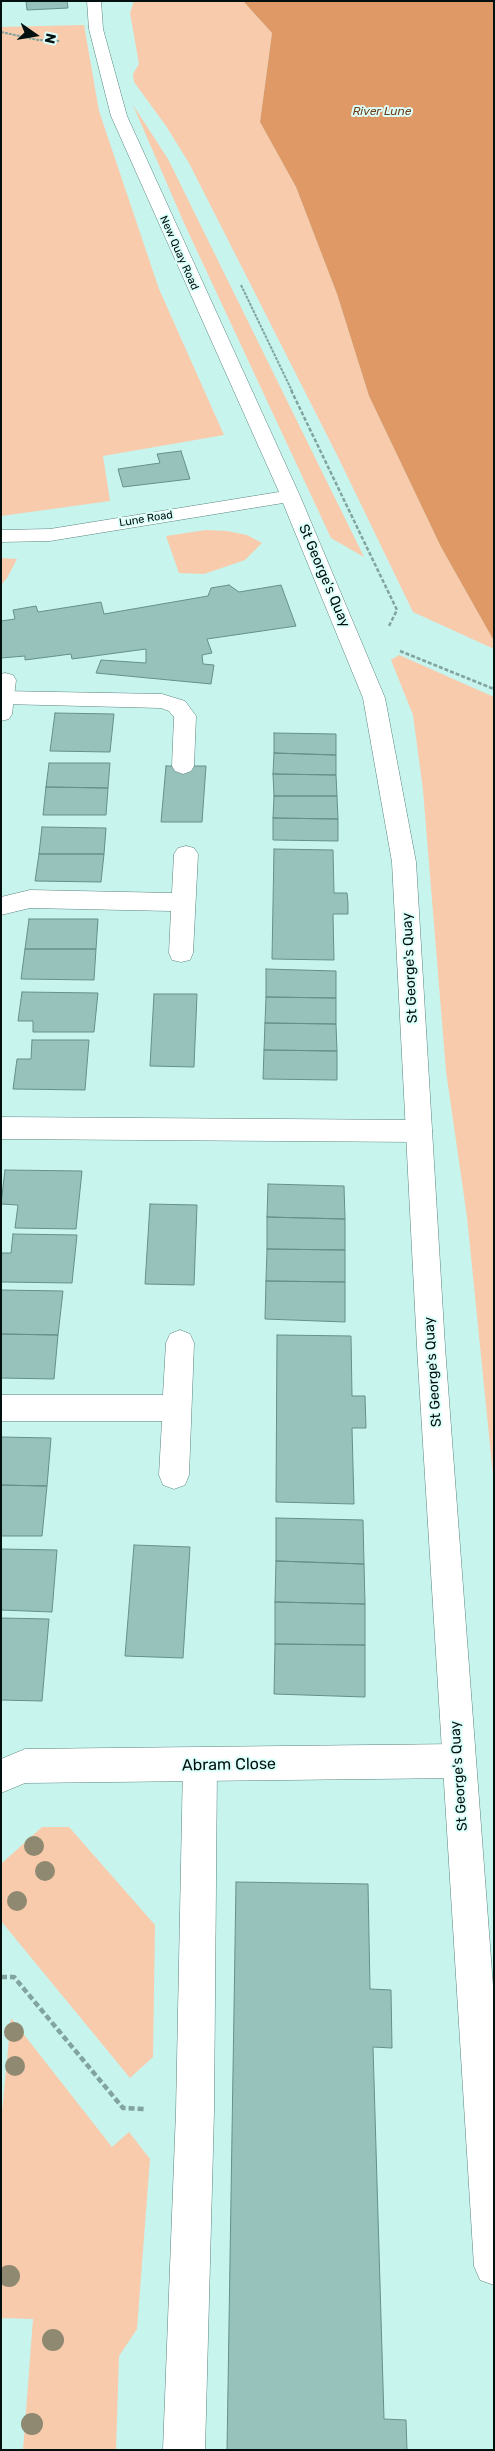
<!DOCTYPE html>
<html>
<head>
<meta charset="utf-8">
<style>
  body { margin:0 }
  #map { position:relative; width:495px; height:2451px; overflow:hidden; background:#c8f4ee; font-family:Rubik,sans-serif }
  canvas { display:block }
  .frame { position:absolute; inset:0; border:2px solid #02100f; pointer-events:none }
  .north { position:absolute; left:10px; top:10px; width:50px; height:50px; -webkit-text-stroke:4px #dcfffa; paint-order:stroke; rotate:103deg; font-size:14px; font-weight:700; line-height:20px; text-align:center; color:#02100f }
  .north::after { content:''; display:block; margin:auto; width:18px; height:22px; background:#02100f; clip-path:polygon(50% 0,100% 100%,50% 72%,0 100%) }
</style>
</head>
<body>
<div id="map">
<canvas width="495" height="2451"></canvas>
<div class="frame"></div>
<div class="north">N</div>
</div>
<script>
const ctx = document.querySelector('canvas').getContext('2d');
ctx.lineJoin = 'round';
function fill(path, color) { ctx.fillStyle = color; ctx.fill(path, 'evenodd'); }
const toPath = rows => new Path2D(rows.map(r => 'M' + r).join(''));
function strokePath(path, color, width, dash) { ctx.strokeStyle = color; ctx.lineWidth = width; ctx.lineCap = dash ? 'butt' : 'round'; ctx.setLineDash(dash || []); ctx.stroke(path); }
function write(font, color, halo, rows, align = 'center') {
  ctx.font = font + ' Rubik,sans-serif'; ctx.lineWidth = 4; ctx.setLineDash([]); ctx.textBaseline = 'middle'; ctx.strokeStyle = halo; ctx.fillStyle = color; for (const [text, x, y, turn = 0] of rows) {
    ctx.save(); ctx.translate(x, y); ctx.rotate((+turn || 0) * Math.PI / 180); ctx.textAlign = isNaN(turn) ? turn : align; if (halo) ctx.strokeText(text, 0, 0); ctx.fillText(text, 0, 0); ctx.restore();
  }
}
const green = toPath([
  [134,1,243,1,272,33,260,122,296,187,337,294,369,396,441,547,494,641,494,649,413,612,338,457,189,163,166,126,134,82,133,74,139,64,130,13],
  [84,25,99,111,159,289,224,435,103,456,110,501,1,516,1,27],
  [133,105,168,159,364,557,331,538,184,223],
  [206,530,227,531,247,535,262,543,245,560,204,574,179,573,166,536],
  [1,558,17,559,7,578,1,585],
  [399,655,494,697,494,1485,467,1217,446,1071,423,790,413,715,391,660],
  [42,1827,69,1827,155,1925,153,2057,130,2078,1,1921,1,1864],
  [11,2018,112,2147,129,2132,150,2159,137,2329,119,2356,116,2450,23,2450,33,2319,1,2318,1,2122]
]);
const water = toPath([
  [243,1,494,1,494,641,441,547,369,396,337,294,296,187,260,122,272,33]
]);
const building = toPath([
  [26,1,67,1,68,8,27,10,26,1],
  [181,451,190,479,123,487,118,469,160,463,157,454,181,451],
  [229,585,239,592,281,585,296,626,207,639,212,653,202,655,203,664,214,665,211,684,96,673,101,660,146,663,146,649,72,659,71,654,25,660,25,656,1,658,1,621,15,619,13,610,36,606,38,612,101,602,104,614,208,596,211,588,229,585],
  [55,713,114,714,110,752,50,751,55,713],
  [274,733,336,734,336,755,274,753,274,733],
  [274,753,336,755,336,775,273,774,274,753],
  [49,763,110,763,108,788,46,787,49,763],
  [166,766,206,766,202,822,161,822,166,766],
  [273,774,336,775,337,796,274,796,273,774],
  [46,787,108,788,106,815,43,815,46,787],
  [274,796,337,796,338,819,273,818,274,796],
  [273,818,338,819,338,841,273,840,273,818],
  [42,827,106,828,104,854,39,854,42,827],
  [274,849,333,850,334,893,347,893,348,903,348,914,333,914,334,960,272,959,274,849],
  [39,854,104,854,101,882,35,881,39,854],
  [29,919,98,919,96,949,25,949,29,919],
  [25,949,96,949,94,980,21,979,25,949],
  [266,969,336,971,336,998,266,997,266,969],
  [22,992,98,993,94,1032,33,1032,33,1021,18,1021,22,992],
  [154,994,197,994,194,1067,150,1066,154,994],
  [266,997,336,998,336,1024,265,1023,266,997],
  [265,1023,336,1024,337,1051,264,1050,265,1023],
  [32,1040,89,1040,85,1090,13,1089,17,1059,31,1059,32,1040],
  [264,1050,337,1051,337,1080,263,1079,264,1050],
  [5,1170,82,1171,76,1229,15,1228,18,1205,1,1204,5,1170],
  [268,1184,344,1186,345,1219,267,1217,268,1184],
  [150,1204,197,1205,194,1285,145,1284,150,1204],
  [267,1217,345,1219,345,1250,267,1249,267,1217],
  [13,1234,77,1235,72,1283,1,1282,1,1253,11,1253,13,1234],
  [267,1249,345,1250,345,1282,266,1281,267,1249],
  [266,1281,345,1282,345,1322,265,1319,266,1281],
  [1,1290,63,1291,58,1335,1,1334,1,1290],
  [1,1334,58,1335,54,1379,1,1378,1,1334],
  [277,1335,351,1336,352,1396,365,1396,366,1428,352,1428,354,1504,276,1502,277,1335],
  [1,1437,51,1438,47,1486,1,1485,1,1437],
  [1,1485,47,1486,42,1536,1,1536,1,1485],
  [276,1518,363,1520,364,1564,276,1561,276,1518],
  [134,1545,190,1547,183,1658,125,1656,134,1545],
  [1,1549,57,1550,52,1612,1,1610,1,1549],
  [276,1561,364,1564,365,1604,275,1602,276,1561],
  [275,1602,365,1604,365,1645,275,1644,275,1602],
  [1,1618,49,1619,42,1701,1,1700,1,1618],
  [275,1644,365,1645,365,1697,274,1694,275,1644],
  [236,1882,368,1884,370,1989,391,1990,392,2048,373,2047,384,2419,406,2420,407,2450,227,2450,236,1882]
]);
const pathFar2 = toPath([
  [1,32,38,40,60,41],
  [241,285,292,391]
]);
const pathFar1 = toPath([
  [291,390,397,610,389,626],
  [400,651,494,689]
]);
const path = toPath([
  [1,1977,14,1977,123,2108,145,2109]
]);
const service = toPath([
  [1,691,162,694,185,701,196,716,194,766,191,771,183,774,175,771,172,766,174,717,169,711,161,708,4,704,1,703,1,691],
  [186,846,194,848,198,854,193,953,190,960,181,962,172,960,169,953,171,911,30,908,1,915,1,897,30,890,172,893,174,854,178,848,186,846],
  [180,1330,190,1334,194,1343,189,1475,185,1485,174,1489,163,1485,159,1475,162,1421,1,1421,1,1395,163,1395,166,1343,170,1334,180,1330]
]);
const pedestrian = toPath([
  [200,1748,212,1753,217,1765,214,2111,205,2450,163,2450,176,2111,183,1765,188,1753,200,1748]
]);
const minor = toPath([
  [5,673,13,675,16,680,12,714,9,719,1,721,1,674,5,673],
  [1,1117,419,1120,428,1123,432,1131,428,1139,419,1142,1,1139,1,1117],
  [458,1744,470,1749,475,1761,470,1773,458,1778,25,1783,1,1793,1,1759,25,1749,458,1744]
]);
const tertiary = toPath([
  [87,1,101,1,103,29,127,116,300,496,385,698,416,862,445,1347,494,1999,494,2285,480,2280,474,2266,417,1347,392,862,363,698,283,503,50,541,1,542,1,530,50,529,279,492,111,116,89,29,87,1]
]);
const trees = [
  [34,1846,10],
  [45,1871,10],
  [17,1901,10],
  [14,2032,10],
  [15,2066,10],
  [9,2276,11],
  [53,2340,11],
  [32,2424,11]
];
const farStreetnames = [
  ["New Quay Road",179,253,66],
  ["Lune Road",146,519,-9]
];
const farWaternames = [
  ["River Lune",382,112]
];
const streetNames = [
  ["St George's Quay",324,576,67],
  ["St George's Quay",410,968,-93],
  ["St George's Quay",433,1372,-94],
  ["St George's Quay",459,1776,-94]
];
const nearStreetnames = [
  ["Abram Close",229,1765,-1]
];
fill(green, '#f8cbad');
fill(water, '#df9967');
fill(building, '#97c2bc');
strokePath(building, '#668f8a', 1);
strokePath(service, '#5b847f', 1);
strokePath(pedestrian, '#5b847f', 1);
strokePath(minor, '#5b847f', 1);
strokePath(tertiary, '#5b847f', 1);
strokePath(pathFar2, '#82a49f', 2, [3, 1]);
strokePath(pathFar1, '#82a49f', 2.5, [4, 2]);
strokePath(path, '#82a49f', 4.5, [6, 3]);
fill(service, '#fff');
fill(pedestrian, '#fff');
fill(minor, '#fff');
fill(tertiary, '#fff');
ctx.fillStyle = '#8e8970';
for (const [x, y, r] of trees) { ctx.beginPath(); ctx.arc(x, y, r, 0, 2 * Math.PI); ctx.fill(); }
write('11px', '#02100f', '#dcfffa', farStreetnames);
write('italic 12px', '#6c3e19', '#dcfffa', farWaternames);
write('14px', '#02100f', '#dcfffa', streetNames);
write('16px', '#02100f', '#dcfffa', nearStreetnames);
</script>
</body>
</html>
